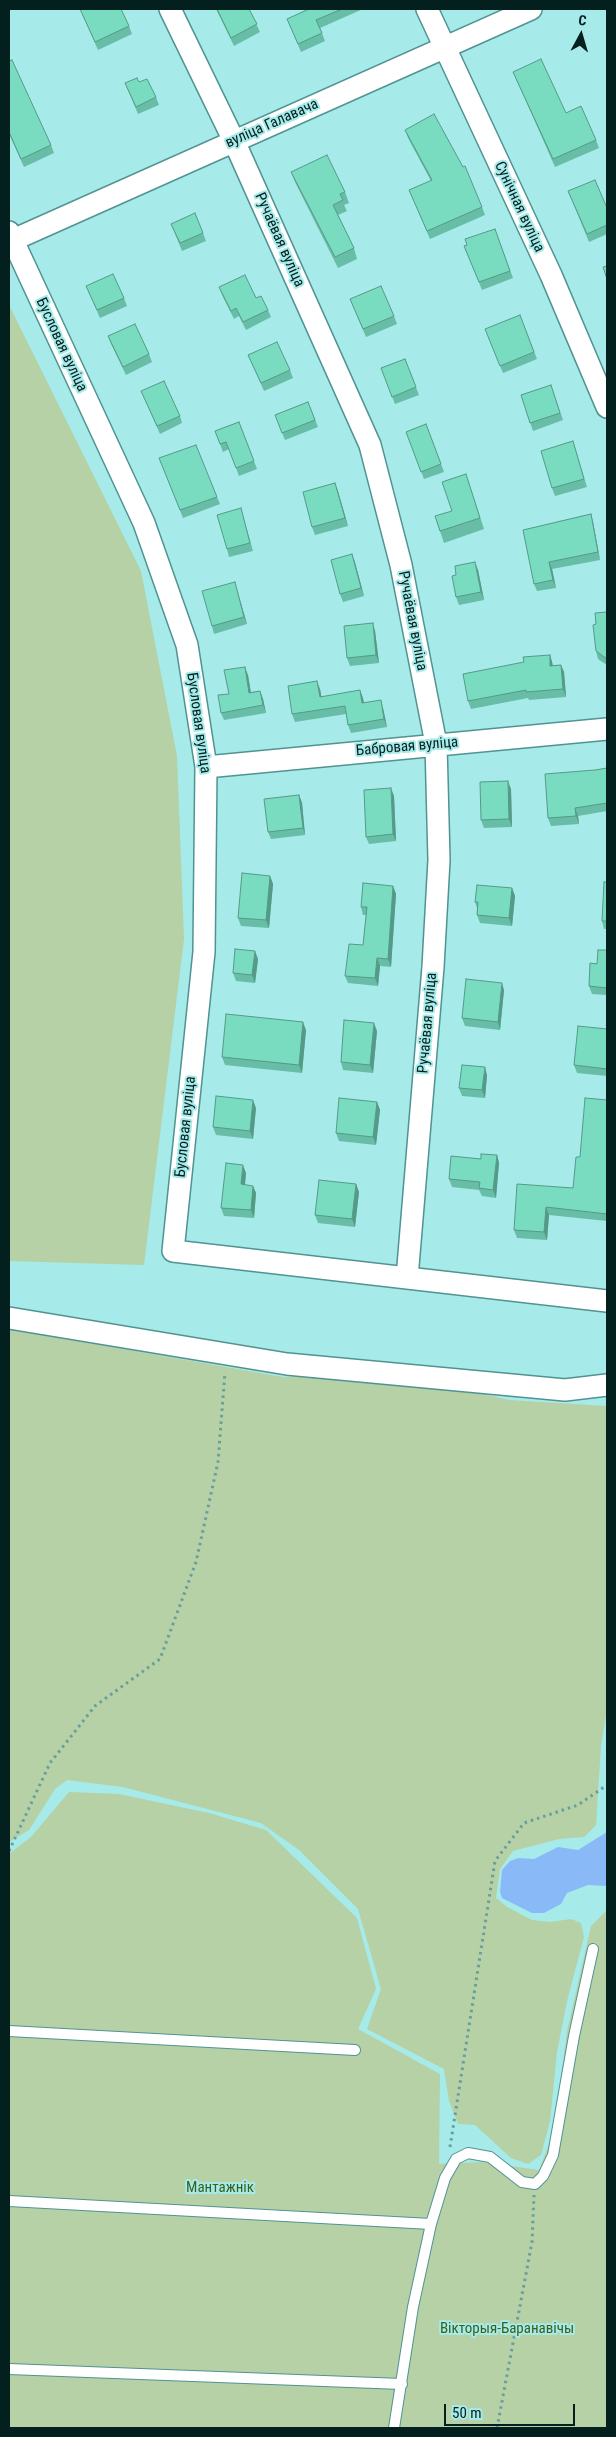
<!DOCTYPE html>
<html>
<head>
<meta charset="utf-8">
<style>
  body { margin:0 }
  #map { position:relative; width:616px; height:2437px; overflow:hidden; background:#a6eae9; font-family:"Roboto Condensed",sans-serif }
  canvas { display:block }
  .frame { position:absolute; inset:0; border:10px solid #031f1e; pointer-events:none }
  .north { position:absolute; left:556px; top:10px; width:50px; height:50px; -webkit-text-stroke:4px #a6eae9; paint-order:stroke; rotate:6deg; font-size:14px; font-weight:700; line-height:20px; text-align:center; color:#031f1e }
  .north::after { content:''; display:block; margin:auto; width:18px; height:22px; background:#031f1e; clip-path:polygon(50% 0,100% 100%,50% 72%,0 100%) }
  .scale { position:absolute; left:444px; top:2404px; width:131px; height:22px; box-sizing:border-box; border:2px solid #031f1e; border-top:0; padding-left:6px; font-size:15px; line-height:18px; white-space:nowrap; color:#031f1e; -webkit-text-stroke:4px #a6eae9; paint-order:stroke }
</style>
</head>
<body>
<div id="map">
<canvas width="616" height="2437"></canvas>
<div class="frame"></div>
<div class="north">С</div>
<div class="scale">50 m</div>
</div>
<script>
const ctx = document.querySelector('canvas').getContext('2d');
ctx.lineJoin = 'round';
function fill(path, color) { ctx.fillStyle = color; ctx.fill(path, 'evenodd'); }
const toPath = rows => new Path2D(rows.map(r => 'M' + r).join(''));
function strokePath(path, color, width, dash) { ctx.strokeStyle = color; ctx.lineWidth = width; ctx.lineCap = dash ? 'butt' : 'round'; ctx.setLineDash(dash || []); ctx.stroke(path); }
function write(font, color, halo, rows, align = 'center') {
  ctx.font = font + ' "Roboto Condensed",sans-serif'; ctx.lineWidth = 4; ctx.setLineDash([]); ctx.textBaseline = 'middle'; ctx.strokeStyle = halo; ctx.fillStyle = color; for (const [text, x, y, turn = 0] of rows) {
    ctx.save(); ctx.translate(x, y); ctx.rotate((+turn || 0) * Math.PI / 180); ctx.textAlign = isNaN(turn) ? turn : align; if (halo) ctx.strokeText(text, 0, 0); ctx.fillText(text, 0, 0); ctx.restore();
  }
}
const green = toPath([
  [9,305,141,571,177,756,184,939,144,1265,9,1261],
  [9,1329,283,1377,397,1374,509,1400,607,1406,607,1710,601,1745,596,1825,584,1837,559,1839,513,1851,500,1869,496,1898,507,1907,532,1920,550,1922,571,1919,581,1923,584,1937,568,1997,557,2052,550,2121,541,2155,528,2164,511,2158,475,2125,458,2124,449,2101,444,2069,367,2029,381,1989,358,1909,299,1850,261,1823,123,1787,67,1780,55,1789,29,1830,9,1842],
  [69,1792,119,1794,209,1813,266,1830,357,1918,376,1989,358,2029,440,2074,439,2164,482,2162,539,2170,554,2131,567,2031,591,1926,607,1910,607,2428,9,2428,9,1854,31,1837]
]);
const water = toPath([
  [607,1832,607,1886,588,1885,567,1893,561,1904,544,1913,532,1913,502,1898,500,1892,502,1870,510,1861,518,1858,534,1859,558,1847,578,1850]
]);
const path = toPath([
  [9,1851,50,1763,95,1706,160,1659,196,1562,218,1462,225,1372],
  [450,2147,495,1861,524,1823,578,1805,607,1785],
  [497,2428,532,2242,534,2195]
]);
const lane = toPath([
  [9,2031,355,2050],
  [9,2201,431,2224],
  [9,2369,402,2384],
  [394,2428,413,2307,431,2224,445,2178,456,2159,468,2153,490,2157,522,2182,535,2184,543,2176,553,2155,574,2036,593,1949]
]);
const street = toPath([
  [170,9,234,141,370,445,401,565,436,744,439,860,433,967,407,1278],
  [427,9,551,275,607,407],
  [9,232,144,523,187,645,206,767,204,952,173,1251,607,1301],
  [13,240,531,9],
  [206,767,607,729],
  [9,1318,287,1364,565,1390,607,1385]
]);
const wall = toPath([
  [80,9,129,26,132,34,98,50],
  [216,9,249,9,260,32,234,46],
  [309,9,363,9,320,28,325,41,301,52,287,19],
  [9,61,51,145,54,153,24,167,9,134],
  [513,72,566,113,596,140,599,148,555,167],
  [139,82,156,97,159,105,138,114,125,83],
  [405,130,463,167,482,207,485,215,430,239,409,190,431,181,408,138],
  [291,172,345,192,349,203,344,205,347,211,338,215,354,248,357,259,338,268,295,182],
  [568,191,607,208,607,234,589,242],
  [171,224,203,233,206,241,182,251],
  [495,229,513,278,482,290,464,246],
  [86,286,124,298,127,306,100,318],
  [219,287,256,298,268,310,271,317,246,330,239,316,234,319,222,295],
  [350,299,394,316,397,324,366,337],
  [520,315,537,359,503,373,488,337],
  [108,336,149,354,152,362,126,375,111,344],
  [248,355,290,370,293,378,264,391],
  [405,359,419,395,395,404,381,368],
  [551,385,563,420,533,431,521,395],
  [141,391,180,416,182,423,160,434],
  [308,402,318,427,285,440,275,415],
  [239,422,257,469,239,476,229,449,223,452,215,431],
  [426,424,444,472,424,479,406,432],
  [573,441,587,487,555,496,552,488],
  [159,458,217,497,220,504,183,518],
  [466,474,484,529,444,543,440,531,452,511],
  [335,483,348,526,315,535,312,527],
  [241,508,253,551,229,557,227,549],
  [591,514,593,522,600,560,552,569,556,588,537,591,534,584,523,530],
  [352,554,364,596,343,602,340,594],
  [478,570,484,600,459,605,456,597],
  [237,590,247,624,214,634,212,626],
  [607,612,607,665,598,659,596,651,596,624],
  [375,631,379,663,350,666,347,658],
  [550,655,553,665,561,665,564,672,566,697,529,700,528,698,471,709,468,701,524,662],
  [248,675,251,692,260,691,263,699,266,713,224,720,221,713,229,694],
  [320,689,321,697,360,690,364,703,383,708,387,727,351,733,348,725,346,714,295,722,292,714],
  [607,768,607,811,578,816,579,824,551,826,548,818,595,770],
  [511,789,512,827,484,828,481,820],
  [299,795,302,803,305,835,271,839,268,832],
  [394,796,396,841,369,844,366,837],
  [270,876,273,884,269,928,241,926,238,918],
  [607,882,607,929,604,929,602,921],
  [393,886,396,894,391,967,380,966,378,986,348,983,345,976,363,945,366,915,363,915,361,907],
  [512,888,515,896,512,926,480,923,477,915,477,908,475,902],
  [607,950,607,995,592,994,589,986,597,964],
  [258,959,255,983,236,981,233,973],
  [504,990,500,1030,465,1026,462,1018],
  [607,1029,607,1076,577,1073,574,1065],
  [306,1030,302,1073,225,1065,222,1057],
  [377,1031,373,1073,343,1070,341,1062],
  [487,1075,485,1098,462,1096,459,1088],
  [607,1100,607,1221,549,1215,547,1240,517,1238,514,1230,573,1188,580,1157],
  [377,1102,380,1110,376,1145,339,1141,336,1133],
  [256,1108,253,1139,216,1135,213,1127],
  [497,1155,499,1163,496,1198,482,1196,479,1190,452,1187,449,1179,481,1159],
  [246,1173,245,1185,253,1186,256,1193,254,1218,224,1216,221,1208],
  [356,1184,359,1192,355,1227,318,1223,315,1215]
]);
const shadedWall = toPath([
  [335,483,338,491,348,526,345,518],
  [591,514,593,522,600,560,598,552],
  [352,554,355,562,364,596,361,588],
  [475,562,478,570,484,600,481,592],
  [549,562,552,569,556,588,553,580],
  [235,582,237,590,247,624,244,617],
  [373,623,375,631,379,663,376,655],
  [550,655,552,662,553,673,550,666],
  [561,665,564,672,566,697,563,689],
  [245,667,248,675,252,701,249,693],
  [317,681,320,689,323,705,320,697],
  [360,690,363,698,365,711,362,703],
  [260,691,263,699,266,713,263,705],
  [381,700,383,708,387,727,384,719],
  [508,781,511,789,512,827,509,819],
  [391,788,394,796,396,841,393,834],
  [299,795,302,803,305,835,303,828],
  [575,808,578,816,579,824,576,816],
  [270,876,273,884,269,928,266,920],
  [393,886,396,894,391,967,388,959],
  [512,888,515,896,512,926,509,918],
  [255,951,258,959,255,983,252,975],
  [377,958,380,966,378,986,375,978],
  [502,983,504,990,500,1030,498,1022],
  [303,1022,306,1030,302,1073,299,1065],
  [374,1023,377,1031,373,1073,370,1065],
  [485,1067,487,1075,485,1098,482,1090],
  [253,1100,256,1108,253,1139,250,1131],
  [377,1102,380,1110,376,1145,373,1137],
  [497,1155,499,1163,496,1198,493,1190],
  [243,1165,246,1173,244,1192,241,1184],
  [356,1184,359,1192,355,1227,352,1219],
  [253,1186,256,1193,254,1218,251,1210],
  [546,1207,549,1215,547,1240,544,1232]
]);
const building = toPath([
  [80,9,121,9,129,26,95,42,80,9],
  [217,9,249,9,257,24,231,38,217,9],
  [309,9,342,9,316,20,322,33,298,44,287,19,309,9],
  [541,59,566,113,581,106,596,140,553,159,513,72,541,59],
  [12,60,51,145,21,159,9,132,9,61,12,60],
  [137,78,139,82,147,79,156,97,136,107,125,83,137,78],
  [434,114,463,167,465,166,482,207,427,231,409,190,432,180,405,130,434,114],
  [327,155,345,192,340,194,343,200,333,205,354,248,335,257,291,172,327,155],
  [595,180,607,208,607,225,587,234,568,191,595,180],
  [195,213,203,233,180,243,171,224,195,213],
  [495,229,510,271,479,282,464,246,467,245,465,239,495,229],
  [607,266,607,279,603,267,607,266],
  [113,274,124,298,97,310,86,286,113,274],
  [245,275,256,298,261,296,268,310,243,322,236,308,231,311,219,287,245,275],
  [381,286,394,316,363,329,350,299,381,286],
  [520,315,534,352,500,366,485,329,520,315],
  [135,324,149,354,123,367,108,336,135,324],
  [277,342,290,370,261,383,248,355,277,342],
  [405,359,416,387,392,397,381,368,405,359],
  [164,381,180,416,157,426,141,391,164,381],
  [551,385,560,413,530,423,521,395,551,385],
  [308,402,315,420,282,433,275,415,308,402],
  [239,422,254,461,236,468,226,442,220,444,215,431,239,422],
  [426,424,441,464,421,472,406,432,426,424],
  [573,441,584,479,552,488,541,451,573,441],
  [196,445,217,497,180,510,159,458,196,445],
  [466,474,480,518,440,531,435,516,452,511,442,482,466,474],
  [335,483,345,518,312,527,303,492,335,483],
  [241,508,250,543,227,549,217,515,241,508],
  [591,514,598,552,549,562,553,580,534,584,523,530,591,514],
  [352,554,361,588,340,594,331,560,352,554],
  [475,562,481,592,456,597,452,576,456,575,455,566,475,562],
  [235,582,244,617,212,626,202,591,235,582],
  [607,612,607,659,596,651,593,625,596,624,595,613,607,612],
  [373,623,376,655,347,658,344,626,373,623],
  [550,655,550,666,561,665,563,689,526,692,526,690,468,701,463,674,524,662,523,657,550,655],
  [245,667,249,693,260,691,263,705,221,713,218,695,229,694,224,670,245,667],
  [317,681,320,697,360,690,362,703,381,700,384,719,348,725,345,706,292,714,288,686,317,681],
  [607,768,607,803,575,808,576,816,548,818,545,774,595,770,607,768],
  [508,781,509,819,481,820,480,782,508,781],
  [391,788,393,834,366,837,364,790,391,788],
  [299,795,303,828,268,832,264,799,299,795],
  [242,873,270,876,266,920,238,918,242,873],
  [604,882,607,882,607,921,602,921,604,882],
  [363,883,393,886,388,959,377,958,375,978,345,976,349,944,363,945,367,907,361,907,363,883],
  [477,885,512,888,509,918,477,915,478,902,475,902,477,885],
  [235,949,255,951,252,975,233,973,235,949],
  [598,950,607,950,607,988,589,986,590,963,597,964,598,950],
  [466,979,502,983,498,1022,462,1018,466,979],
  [226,1014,303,1022,299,1065,222,1057,226,1014],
  [344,1020,374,1023,370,1065,341,1062,344,1020],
  [578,1026,607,1029,607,1069,574,1065,578,1026],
  [462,1065,485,1067,482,1090,459,1088,462,1065],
  [216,1096,253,1100,250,1131,213,1127,216,1096],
  [339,1098,377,1102,373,1137,336,1133,339,1098],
  [585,1098,607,1100,607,1214,546,1207,544,1232,514,1230,517,1184,573,1188,576,1157,580,1157,585,1098],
  [481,1154,497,1155,493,1190,479,1188,480,1182,449,1179,451,1156,481,1159,481,1154],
  [226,1163,243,1165,241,1184,253,1186,251,1210,221,1208,226,1163],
  [319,1180,356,1184,352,1219,315,1215,319,1180]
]);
const streetNames = [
  ["вуліца Галавача",272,124,-24],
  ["Сунічная вуліца",519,207,65],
  ["Ручаёвая вуліца",279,240,66],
  ["Бусловая вуліца",61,345,65],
  ["Ручаёвая вуліца",412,621,79],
  ["Бусловая вуліца",198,723,82],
  ["Бабровая вуліца",407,747,-5],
  ["Ручаёвая вуліца",428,1023,-85],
  ["Бусловая вуліца",186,1127,-84]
];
const parkNames = [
  ["Мантажнік",220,2188],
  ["Вікторыя-Баранавічы",507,2329]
];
fill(green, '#b5d1a5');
fill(water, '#89baf7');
strokePath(lane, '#519392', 12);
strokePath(street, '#519392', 24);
strokePath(path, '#699e9d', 3, [2.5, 4]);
strokePath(lane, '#fff', 10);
strokePath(street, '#fff', 21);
fill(wall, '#68bda6');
fill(shadedWall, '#559a87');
fill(building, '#79dcc1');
strokePath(building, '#559a87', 1);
write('15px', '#031f1e', '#a6eae9', streetNames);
write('15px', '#3a601d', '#a6eae9', parkNames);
</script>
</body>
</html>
